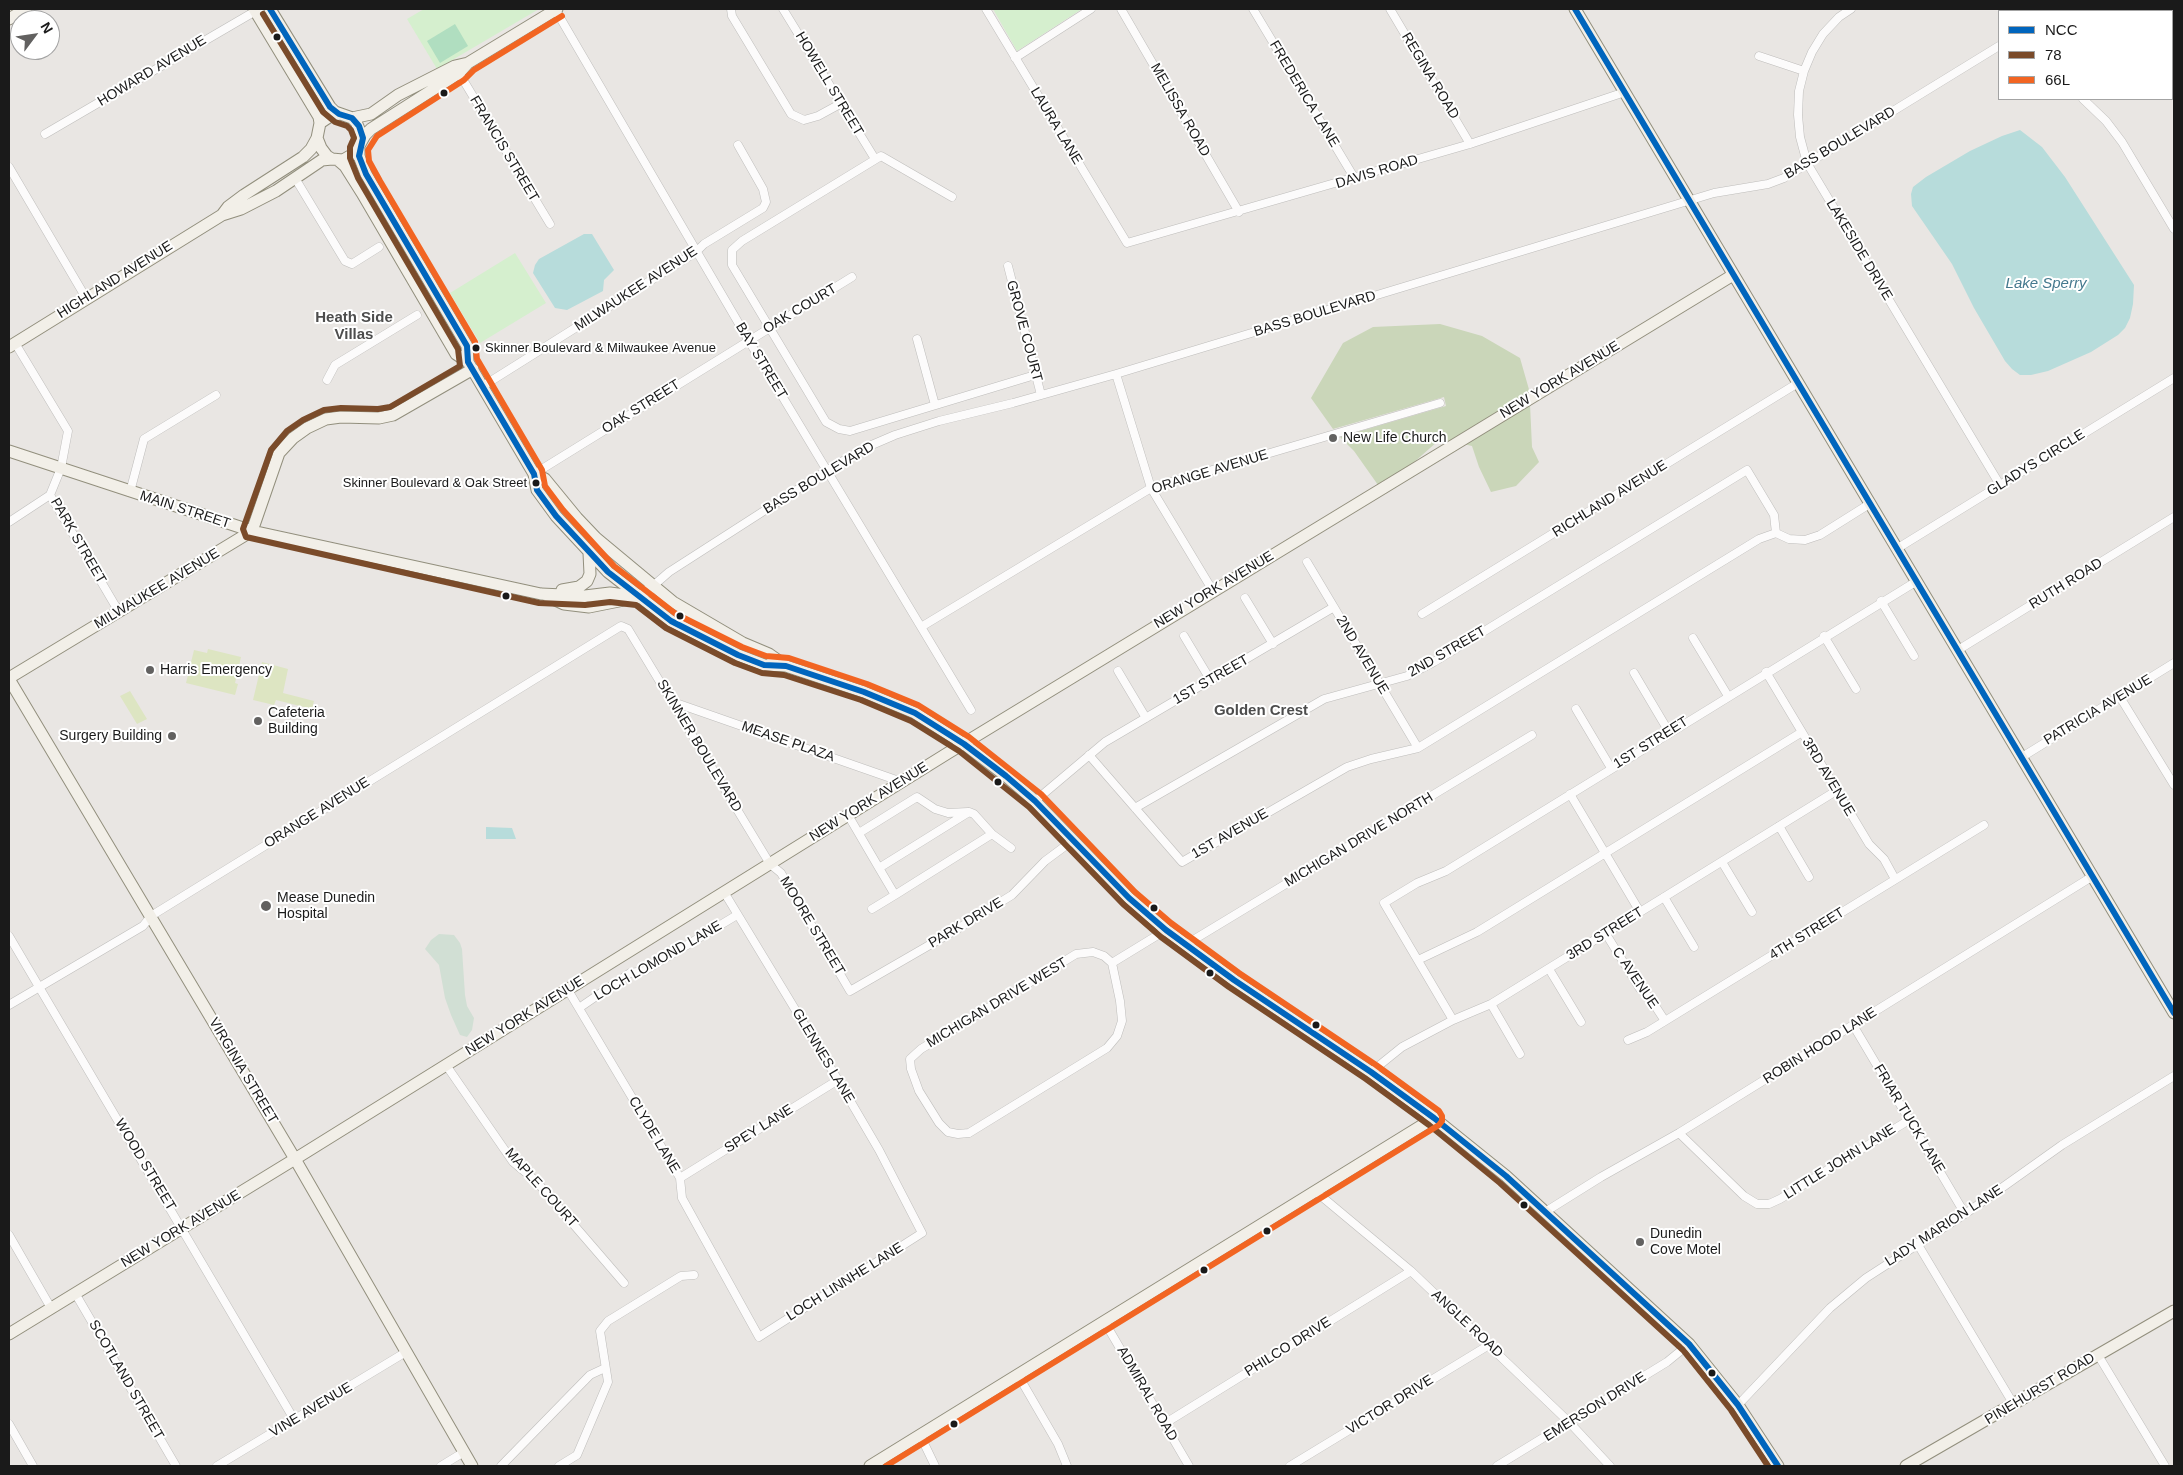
<!DOCTYPE html>
<html>
<head>
<meta charset="utf-8">
<style>
  body { margin:0 }
  #map { position:relative; width:2183px; height:1475px; overflow:hidden; background:#e9e6e3; font-family:Helvetica,sans-serif }
  canvas { display:block }
  .frame { position:absolute; inset:0; border:10px solid #1a1a1a; pointer-events:none }
  .legend { position:absolute; left:1998px; top:10px; width:175px; height:90px; box-sizing:border-box; background:#fff; border:1px solid #a3a3a3; margin:0; padding:6px 9px; list-style:none; font-size:15px; color:#1a1a1a }
  .legend li { display:flex; align-items:center; gap:10px; height:25px }
  .legend b { width:25px; border:1px solid #a3a3a3 }
  .north { position:absolute; left:10px; top:10px; width:50px; height:50px; box-sizing:border-box; background:#fff; border:1px solid #a3a3a3; border-radius:50%; rotate:59deg; font-size:14px; font-weight:700; line-height:20px; text-align:center; color:#1a1a1a }
  .north::after { content:''; display:block; margin:auto; width:18px; height:22px; background:#626160; clip-path:polygon(50% 0,100% 100%,50% 72%,0 100%) }
</style>
</head>
<body>
<div id="map">
<canvas width="2183" height="1475"></canvas>
<div class="frame"></div>
<ul class="legend">
<li><b style="height:6px;background:#0065bd"></b>NCC</li>
<li><b style="height:6px;background:#7a4b2a"></b>78</li>
<li><b style="height:6px;background:#f26522"></b>66L</li>
</ul>
<div class="north">N</div>
</div>
<script>
const ctx = document.querySelector('canvas').getContext('2d');
ctx.lineJoin = 'round';
function fill(path, color) { ctx.fillStyle = color; ctx.fill(path, 'evenodd'); }
const toPath = rows => new Path2D(rows.map(r => 'M' + r).join(''));
function strokePath(path, color, width, dash) { ctx.strokeStyle = color; ctx.lineWidth = width; ctx.lineCap = dash ? 'butt' : 'round'; ctx.setLineDash(dash || []); ctx.stroke(path); }
function write(font, color, halo, rows, align = 'center') {
  ctx.font = font + ' Helvetica,sans-serif'; ctx.lineWidth = 4; ctx.setLineDash([]); ctx.textBaseline = 'middle'; ctx.strokeStyle = halo; ctx.fillStyle = color; for (const [text, x, y, turn = 0] of rows) {
    ctx.save(); ctx.translate(x, y); ctx.rotate((+turn || 0) * Math.PI / 180); ctx.textAlign = isNaN(turn) ? turn : align; if (halo) ctx.strokeText(text, 0, 0); ctx.fillText(text, 0, 0); ctx.restore();
  }
}
const grass = toPath([
  [208,649,241,657,235,683,238,684,235,695,186,683,194,650,207,653],
  [262,662,288,669,283,693,314,701,312,709,276,700,274,705,253,700],
  [130,691,147,719,137,724,120,696]
]);
const forest = toPath([
  [1440,324,1482,336,1520,358,1530,393,1448,442,1438,441,1412,464,1378,485,1354,451,1340,437,1446,406,1444,397,1333,429,1311,398,1343,343,1373,327],
  [1530,404,1532,447,1539,462,1516,486,1491,492,1479,467,1472,446,1463,444]
]);
const wetland = toPath([
  [439,934,454,935,460,943,462,949,465,995,467,1006,474,1018,472,1030,467,1037,460,1035,451,1015,445,998,439,965,425,949,431,940]
]);
const park = toPath([
  [424,9,539,9,437,69,407,19],
  [993,9,1082,9,1017,51],
  [515,253,546,303,480,343,450,293]
]);
const pitch = toPath([
  [455,24,468,46,440,63,427,41]
]);
const water = toPath([
  [2020,130,2042,147,2065,177,2134,285,2133,304,2130,318,2125,328,2118,335,2091,352,2048,371,2031,375,2020,375,2012,369,2005,361,1974,308,1952,264,1912,206,1911,194,1913,187,1926,177,1970,151,2002,136],
  [584,234,592,234,614,270,604,280,603,291,567,310,555,308,533,273,535,265,539,259],
  [486,827,512,828,516,839,486,839]
]);
const street = toPath([
  [555,9,749,341,971,710],
  [731,9,732,16,791,114,804,120,818,116,840,104],
  [783,9,875,159],
  [986,9,1127,243,1470,144,1625,92],
  [1121,9,1239,212],
  [1253,9,1355,179],
  [1390,9,1470,144],
  [1851,9,1839,17,1823,34,1812,52,1804,71,1799,91,1798,115,1800,137,1807,163,2000,485],
  [2172,9,2174,13],
  [2056,11,2060,9],
  [1759,56,1804,71],
  [1015,58,1091,9],
  [459,73,550,224],
  [2083,99,2106,121,2122,142,2174,229],
  [45,134,259,9],
  [9,167,86,298],
  [295,178,345,261,352,264,379,247],
  [952,197,881,156,742,241,732,250,732,265,826,422,839,429,850,431,1035,375],
  [1008,266,1041,395],
  [917,339,935,405],
  [15,343,68,431,61,468,50,495,119,612],
  [1116,374,1151,488,1213,591],
  [327,380,335,365,417,315],
  [483,386,696,252,704,244,763,208,766,202,763,189,738,145],
  [534,474,852,277],
  [130,492,144,439,216,395],
  [9,522,50,495],
  [1898,548,2174,378],
  [1307,562,1418,748],
  [653,586,669,572,826,471,867,447,895,435,939,421,1013,403,1116,374,1714,193,1768,184,1784,178,1999,46],
  [1245,598,1273,644],
  [1881,601,1914,656],
  [1422,614,1798,383],
  [921,627,1151,488,1440,403],
  [1184,636,1211,681],
  [1824,636,1856,689],
  [1693,638,1728,696],
  [1958,650,2174,517],
  [1118,671,1146,718],
  [1766,672,1869,844,1884,859,1895,879],
  [1634,673,1669,732],
  [2120,697,2174,785],
  [673,702,902,782],
  [1576,709,1611,768],
  [1089,755,1182,862,1347,767,1371,759,1418,748,1759,539,1776,533,1789,539,1805,540,1820,535,1871,503],
  [2022,757,2174,663],
  [1570,794,1640,912],
  [1035,801,1105,742,1334,607],
  [1135,808,1324,699,1407,676,1434,662,1747,470,1774,515,1776,533],
  [848,815,879,868,895,895,992,834,974,814,969,812,879,868],
  [1779,826,1809,877],
  [859,833,917,797,935,809,948,813,968,812],
  [992,834,1011,848],
  [1722,862,1752,912],
  [1664,897,1694,947],
  [872,909,895,895],
  [1606,934,1640,989,1650,998,1665,1021],
  [9,936,295,1421],
  [1185,945,1532,735],
  [1093,952,1104,956,1112,963,1120,1001,1122,1021,1117,1036,1107,1048,969,1133,958,1134,948,1132,939,1123,919,1091,911,1069,910,1059,921,1049,1076,954,1093,952],
  [1418,960,1477,932,1802,732],
  [1112,963,1166,930],
  [1549,969,1581,1022],
  [568,990,680,1178,682,1198,759,1337,922,1233,879,1150,838,1080,724,892],
  [1491,1004,1520,1054],
  [9,1005,143,926,151,916,621,626,628,629,770,864,781,873,850,991,959,928,1012,895,1045,861,1072,841],
  [579,1008,630,973,644,971,737,915],
  [1453,1020,1384,903,1417,883,1446,871,1917,581],
  [1853,1025,1965,1214],
  [1628,1040,1647,1032,1665,1021,1984,825],
  [446,1065,513,1162,536,1181,624,1283],
  [1371,1072,1402,1047,1453,1020,1491,1004,1836,791],
  [1679,1133,1744,1196,1757,1204,1769,1204,1780,1199,1909,1120],
  [680,1178,838,1080],
  [1315,1191,1411,1271,1570,1423,1610,1466],
  [1545,1212,1601,1177,1679,1133,2093,876],
  [9,1235,51,1308],
  [1917,1243,2014,1405],
  [75,1293,176,1466],
  [1104,1321,1189,1466],
  [2098,1355,2165,1466],
  [1018,1375,1058,1444,1067,1466],
  [1738,1405,1830,1308,1866,1278,1965,1214,2062,1145,2174,1076],
  [9,1424,33,1466],
  [1164,1424,1411,1271],
  [920,1435,935,1466],
  [217,1466,406,1352],
  [441,1466,464,1452],
  [501,1466,590,1375,605,1368],
  [559,1466,577,1455,608,1382,600,1331,608,1321,681,1276,694,1275],
  [1290,1466,1489,1345],
  [1497,1466,1667,1362,1689,1344]
]);
const secondary = toPath([
  [254,9,319,117,320,123],
  [270,9,330,107,335,112,352,118,356,122,363,138],
  [1575,9,2174,1013],
  [9,19,26,9],
  [339,114,329,117,320,123,317,138,321,148,327,156,332,159,343,160,355,153,365,135,371,129,459,73,468,63,557,9],
  [352,118,371,114,398,95,455,66,468,63],
  [359,149,359,156,366,174,467,346,468,362,534,474,537,490,556,516,608,572,671,621,738,655,764,665,786,666,864,692,915,713,964,744,1006,776,1035,801,1129,898,1166,930,1234,980,1371,1072,1434,1118,1506,1176,1689,1344,1738,1405,1778,1466],
  [338,160,345,166,362,193,456,354,468,362],
  [222,215,228,207,244,195,303,157,311,149,317,138],
  [9,347,222,215,241,209,276,191,322,160,332,159],
  [9,451,252,531,541,594,585,596,610,593,639,597],
  [534,474,545,479,577,518,596,538,673,602,743,643,769,654,786,666],
  [562,590,579,587,587,581,590,574,589,553],
  [547,596,564,604,589,607,639,597,653,586],
  [9,678,252,531,279,453,293,438,307,428,326,419,341,417,379,418,393,415,473,369],
  [9,679,295,1159,472,1466],
  [9,1334,295,1159,948,753,1733,275],
  [870,1466,1434,1118],
  [1906,1466,2174,1311]
]);
const bus1 = toPath([
  [270,9,330,107,339,114,352,118,359,126,363,138,359,156,366,174,467,346,468,362,534,474,537,490,556,516,608,572,671,621,738,655,764,665,786,666,864,692,915,713,964,744,1006,776,1035,801,1129,898,1166,930,1234,980,1371,1072,1434,1118,1506,1176,1689,1344,1738,1405,1778,1466],
  [1575,9,2174,1013]
]);
const bus2 = toPath([
  [263,14,323,112,335,122,347,126,351,130,354,138,350,147,350,158,358,178,458,349,460,366,390,407,378,409,341,408,324,410,303,420,287,431,271,450,243,529,246,537,539,603,585,605,610,602,636,605,666,628,735,663,762,673,784,675,861,700,911,721,959,751,1029,807,1123,904,1161,937,1229,987,1366,1079,1429,1125,1500,1183,1683,1350,1731,1410,1768,1466]
]);
const bus3 = toPath([
  [562,16,474,70,464,80,377,136,368,150,369,161,380,181,475,342,477,359,542,470,545,486,563,510,614,566,676,614,742,647,766,656,789,658,867,684,918,705,969,737,1041,794,1135,892,1171,923,1239,973,1376,1065,1439,1111,1442,1116,1442,1121,1439,1125,886,1466]
]);
const markers = [
  [277,37,4.5,"#1a1a1a"],
  [444,93,4.5,"#1a1a1a"],
  [476,348,4.5,"#1a1a1a"],
  [1333,438,5,"#626160"],
  [536,483,4.5,"#1a1a1a"],
  [506,596,4.5,"#1a1a1a"],
  [680,616,4.5,"#1a1a1a"],
  [150,670,5,"#626160"],
  [258,721,5,"#626160"],
  [172,736,5,"#626160"],
  [998,782,4.5,"#1a1a1a"],
  [266,906,6,"#626160"],
  [1154,908,4.5,"#1a1a1a"],
  [1210,973,4.5,"#1a1a1a"],
  [1316,1025,4.5,"#1a1a1a"],
  [1524,1205,4.5,"#1a1a1a"],
  [1267,1231,4.5,"#1a1a1a"],
  [1640,1242,5,"#626160"],
  [1204,1270,4.5,"#1a1a1a"],
  [1712,1373,4.5,"#1a1a1a"],
  [954,1424,4.5,"#1a1a1a"]
];
const busNames = [
  ["Skinner Boulevard & Milwaukee Avenue",485,348],
  ["Skinner Boulevard & Oak Street",527,483,"right"]
];
const streetNames = [
  ["HOWARD AVENUE",152,71,-31],
  ["REGINA ROAD",1430,76,59],
  ["HOWELL STREET",829,84,59],
  ["FREDERICA LANE",1304,94,59],
  ["MELISSA ROAD",1180,110,60],
  ["LAURA LANE",1056,126,59],
  ["BASS BOULEVARD",1840,143,-31],
  ["FRANCIS STREET",504,149,59],
  ["DAVIS ROAD",1377,172,-17],
  ["LAKESIDE DRIVE",1859,250,59],
  ["HIGHLAND AVENUE",115,280,-32],
  ["MILWAUKEE AVENUE",636,289,-33],
  ["OAK COURT",800,309,-31],
  ["BASS BOULEVARD",1315,314,-17],
  ["GROVE COURT",1024,331,75],
  ["BAY STREET",761,361,59],
  ["NEW YORK AVENUE",1560,380,-31],
  ["OAK STREET",641,407,-32],
  ["GLADYS CIRCLE",2036,463,-32],
  ["ORANGE AVENUE",1210,472,-17],
  ["BASS BOULEVARD",819,478,-31],
  ["RICHLAND AVENUE",1610,499,-32],
  ["MAIN STREET",185,510,18],
  ["PARK STREET",78,541,60],
  ["RUTH ROAD",2066,584,-32],
  ["MILWAUKEE AVENUE",157,589,-31],
  ["NEW YORK AVENUE",1214,590,-31],
  ["2ND STREET",1447,652,-30],
  ["2ND AVENUE",1362,655,59],
  ["1ST STREET",1211,680,-30],
  ["PATRICIA AVENUE",2098,710,-31],
  ["MEASE PLAZA",788,742,19],
  ["1ST STREET",1651,743,-32],
  ["SKINNER BOULEVARD",699,746,59],
  ["3RD AVENUE",1828,777,59],
  ["NEW YORK AVENUE",869,802,-32],
  ["ORANGE AVENUE",317,813,-32],
  ["1ST AVENUE",1230,834,-30],
  ["MICHIGAN DRIVE NORTH",1359,840,-31],
  ["PARK DRIVE",966,923,-31],
  ["MOORE STREET",812,926,59],
  ["3RD STREET",1605,934,-32],
  ["4TH STREET",1807,934,-32],
  ["LOCH LOMOND LANE",658,961,-30],
  ["C AVENUE",1635,978,56],
  ["MICHIGAN DRIVE WEST",997,1003,-31],
  ["NEW YORK AVENUE",525,1016,-32],
  ["ROBIN HOOD LANE",1820,1046,-32],
  ["GLENNES LANE",823,1056,59],
  ["VIRGINIA STREET",243,1071,59],
  ["FRIAR TUCK LANE",1909,1119,59],
  ["SPEY LANE",759,1129,-32],
  ["CLYDE LANE",654,1135,59],
  ["LITTLE JOHN LANE",1840,1162,-32],
  ["WOOD STREET",145,1165,59],
  ["MAPLE COURT",541,1188,48],
  ["LADY MARION LANE",1944,1226,-33],
  ["NEW YORK AVENUE",181,1229,-31],
  ["LOCH LINNHE LANE",845,1282,-32],
  ["ANGLE ROAD",1467,1324,43],
  ["PHILCO DRIVE",1288,1347,-32],
  ["SCOTLAND STREET",126,1380,60],
  ["PINEHURST ROAD",2040,1389,-31],
  ["ADMIRAL ROAD",1147,1394,60],
  ["VICTOR DRIVE",1390,1405,-32],
  ["EMERSON DRIVE",1595,1407,-32],
  ["VINE AVENUE",311,1410,-31]
];
const poiNames = [
  ["New Life Church",1343,438],
  ["Harris Emergency",160,670],
  ["Cafeteria",268,713],
  ["Building",268,729],
  ["Surgery Building",162,736,"right"],
  ["Mease Dunedin",277,898],
  ["Hospital",277,914],
  ["Dunedin",1650,1234],
  ["Cove Motel",1650,1250]
];
const waterNames = [
  ["Lake Sperry",2046,284]
];
const neighbourhoodNames = [
  ["Heath Side",354,318],
  ["Villas",354,335],
  ["Golden Crest",1261,711]
];
fill(grass, '#dde5c2');
fill(forest, '#cad6b9');
fill(wetland, '#d1dfd4');
fill(park, '#d5efce');
fill(pitch, '#b0dec0');
fill(water, '#b7dcdb');
strokePath(street, '#bebdbb', 9);
strokePath(secondary, '#928f7d', 13);
strokePath(street, '#fcfbfb', 8);
strokePath(secondary, '#f2efe8', 11);
strokePath(bus1, '#0065bd', 6);
strokePath(bus2, '#7a4b2a', 6);
strokePath(bus3, '#f26522', 6);
for (const [x, y, r, color] of markers) { const dot = new Path2D(); dot.arc(x, y, r, 0, 2 * Math.PI); ctx.fillStyle = color; ctx.fill(dot); strokePath(dot, '#fff', 2); }
write('13px', '#1a1a1a', '#fff', busNames, 'left');
write('14px', '#1a1a1a', '#fff', streetNames);
write('14px', '#1a1a1a', '#fff', poiNames, 'left');
write('italic 15px', '#44798e', '#fff', waterNames);
write('bold 15px', '#4d4d4d', '#fff', neighbourhoodNames);
</script>
</body>
</html>
